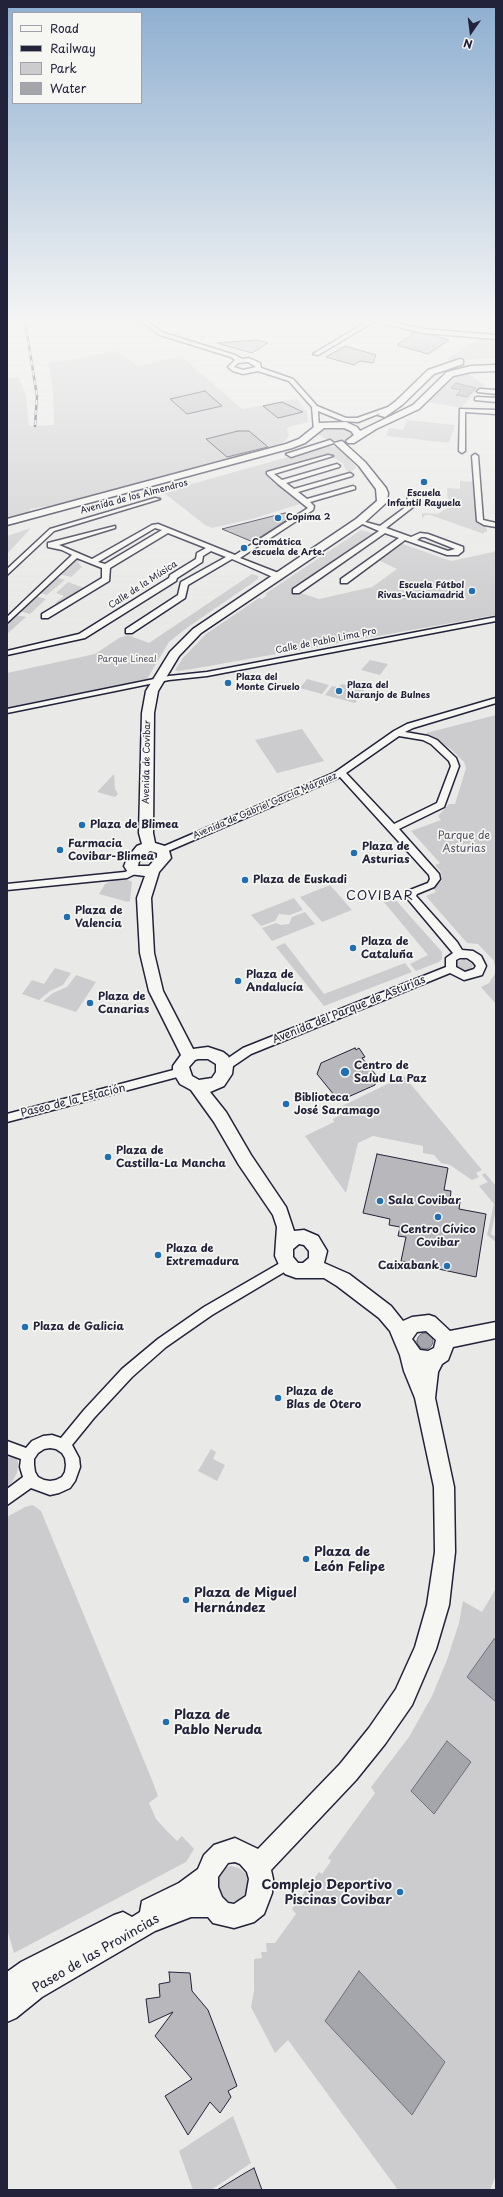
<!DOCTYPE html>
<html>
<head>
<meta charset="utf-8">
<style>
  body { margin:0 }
  #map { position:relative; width:503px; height:2197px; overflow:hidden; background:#e9e9e7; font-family:"Playpen Sans",sans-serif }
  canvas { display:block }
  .frame { position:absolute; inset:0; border:8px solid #22223b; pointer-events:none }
  .legend { position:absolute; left:12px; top:12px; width:130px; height:92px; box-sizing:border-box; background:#f6f6f2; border:1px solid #a1a1a9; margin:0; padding:5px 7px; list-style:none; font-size:12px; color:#22223b }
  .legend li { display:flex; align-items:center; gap:8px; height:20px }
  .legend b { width:20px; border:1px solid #a1a1a9 }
  .north { position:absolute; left:451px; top:12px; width:40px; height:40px; -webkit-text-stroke:3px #f6f6f2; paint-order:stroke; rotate:194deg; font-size:11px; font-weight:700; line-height:16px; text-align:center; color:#22223b }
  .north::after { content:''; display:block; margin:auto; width:14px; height:18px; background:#22223b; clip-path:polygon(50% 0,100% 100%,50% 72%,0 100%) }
</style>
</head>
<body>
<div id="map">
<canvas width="503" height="2197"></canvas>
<div class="frame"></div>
<ul class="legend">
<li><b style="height:5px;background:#f6f6f2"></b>Road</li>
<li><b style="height:5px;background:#22223b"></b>Railway</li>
<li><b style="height:11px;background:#ccccce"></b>Park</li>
<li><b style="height:11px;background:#a5a5ac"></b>Water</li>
</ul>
<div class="north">N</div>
</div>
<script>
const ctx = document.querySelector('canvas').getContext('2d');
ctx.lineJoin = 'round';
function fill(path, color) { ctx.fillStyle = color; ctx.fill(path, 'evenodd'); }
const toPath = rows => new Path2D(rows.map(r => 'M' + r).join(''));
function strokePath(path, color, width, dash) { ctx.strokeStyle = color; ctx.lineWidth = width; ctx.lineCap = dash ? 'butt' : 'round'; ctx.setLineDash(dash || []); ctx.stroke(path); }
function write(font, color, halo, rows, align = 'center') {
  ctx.font = font + ' "Playpen Sans",sans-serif'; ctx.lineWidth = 3.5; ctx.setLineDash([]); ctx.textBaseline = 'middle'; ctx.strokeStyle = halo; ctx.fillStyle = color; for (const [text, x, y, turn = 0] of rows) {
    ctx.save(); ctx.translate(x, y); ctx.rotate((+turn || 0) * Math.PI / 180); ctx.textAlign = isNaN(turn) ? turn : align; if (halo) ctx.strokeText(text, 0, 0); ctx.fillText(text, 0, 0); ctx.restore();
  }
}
const green = toPath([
  [480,338,496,339,496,358,452,361,446,360],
  [116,350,137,366,181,356,242,409,297,399,307,412,308,422,289,427,287,429,289,435,286,440,273,448,67,503,30,509,29,512,7,517,7,378,18,377,26,395,29,426,54,425,53,389,48,362,65,361],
  [466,372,486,386,469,399,461,408,428,402,450,377],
  [407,420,455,425,449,443,386,436,389,428,403,430],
  [329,426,351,429,354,434,345,441,327,440,318,434,321,429],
  [327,446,339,447,356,467,350,473,345,469,343,463,329,455,267,472,266,475,300,504,252,519,212,528,205,525,163,492],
  [460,481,475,482,479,521,486,526,487,532,484,532,484,534,430,515,425,515,422,519,422,513,438,514,450,506,448,505,447,488,460,489],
  [31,528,7,554,7,536],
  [361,530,376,534,295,591,319,599,372,587,397,569,378,560,400,543,451,561,493,552,496,550,496,615,192,669,178,671,175,670,183,658,206,634,259,598,262,599,267,595,265,594],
  [77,558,81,559,78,562,82,567,71,577,59,574],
  [252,574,258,576,258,579,188,627,169,642,147,679,7,709,7,673,95,654,119,638,128,635,149,643],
  [56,577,65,580,47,595,39,593],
  [68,582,87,589,61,605,55,603,64,596,56,593],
  [36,596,46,599,30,614,19,611],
  [16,615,26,617,7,634,7,623],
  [370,660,388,664,380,675,361,670],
  [307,679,329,685,322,694,300,688],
  [342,684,364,690,355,703,325,695,332,686,337,687],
  [496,715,496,1004,481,987,489,983,496,972,494,961,478,944,467,943,426,896,436,892,433,888,442,881,441,872,435,865,440,863,411,831,441,820,438,816,449,804,455,804,466,768,464,762,452,750,426,733],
  [302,729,324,761,277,773,255,740],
  [114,774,115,789,118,794,115,797,97,792],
  [114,880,128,880,132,882,130,901,128,902,99,894,105,884],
  [330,885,352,910,322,922,300,897],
  [393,897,442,952,442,959,439,962,416,971,410,964,428,955,383,901],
  [294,898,303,910,290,915,279,914,275,921,261,926,251,915],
  [305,912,315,924,272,941,262,928,276,923,281,925,289,924,292,917],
  [285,943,324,994,405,963,412,972,324,1006,276,947],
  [464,959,473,964,471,970,463,971,457,968,457,962],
  [55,968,71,973,63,985,50,991,39,1000,22,994,32,980,44,984],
  [76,975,96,982,76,1012,43,1001,53,993,67,987],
  [404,1076,482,1170,476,1173,479,1177,472,1180,450,1165,441,1163,434,1155,423,1153,423,1146,373,1136,358,1143,346,1193,305,1136,334,1122,333,1119,340,1115,336,1109],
  [485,1173,496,1186,496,1209,491,1234,496,1237,496,1242,487,1235,494,1204,479,1186,488,1182,482,1175],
  [211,1449,216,1452,213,1459,225,1465,217,1481,198,1471],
  [16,1454,18,1463,17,1473,12,1482,7,1487,7,1458],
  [33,1505,41,1511,152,1780,158,1796,149,1803,156,1819,167,1831,177,1841,182,1836,194,1849,186,1862,14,1953,7,1929,7,1517,25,1507],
  [495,1590,496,2175,490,2190,398,2190,288,2040,275,2053,251,2007,254,1991,254,1959,262,1958,261,1952,267,1952,266,1943,275,1943,296,1914,292,1909,319,1872,322,1874,331,1861,328,1858,375,1793,371,1787,409,1737,432,1696,447,1660,459,1623,463,1601,482,1612],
  [231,1866,239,1868,246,1874,248,1884,245,1894,239,1900,231,1902,223,1899,219,1892,217,1883,219,1875,224,1868],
  [233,2116,251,2163,211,2190,193,2190,179,2151]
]);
const water = toPath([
  [456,383,476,388,467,397,456,395,461,390,451,388,456,383],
  '417 1341a8 8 0 1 1 16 0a8 8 0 1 1-16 0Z',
  [494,1639,496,1640,496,1702,467,1677,494,1639],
  [447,1741,471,1762,434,1814,411,1791,447,1741],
  [359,1971,445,2062,412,2115,325,2021,359,1971]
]);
const building = toPath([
  [412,332,432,335,449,340,428,354,397,345,411,335,412,332],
  [257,340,268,343,252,353,217,343,257,340],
  [345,346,376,355,373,363,360,361,354,365,326,357,345,346],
  [205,391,222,406,187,414,170,399,205,391],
  [282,402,303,412,278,418,263,406,282,402],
  [238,431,249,431,268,447,227,457,206,439,238,431],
  [285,513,293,516,253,542,222,529,285,513],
  [355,1048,356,1050,359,1048,365,1057,362,1058,376,1075,375,1085,339,1101,317,1074,321,1063,355,1048],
  [377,1154,448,1168,444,1190,451,1191,450,1200,460,1202,459,1209,486,1214,476,1277,401,1261,406,1237,398,1236,400,1227,389,1225,390,1219,363,1213,377,1154],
  [169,1972,190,1973,192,1991,208,2010,237,2086,228,2091,231,2097,220,2113,210,2102,188,2135,165,2096,192,2079,155,2036,173,2012,149,2023,146,1999,160,1997,159,1984,170,1982,169,1972],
  [254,2168,262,2190,217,2190,245,2173,254,2168]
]);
const street = toPath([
  [140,321,146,321,164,333,235,355,242,359,249,358,260,363,261,368,293,379,317,406,346,418,357,418,391,406,396,407,358,422,343,421,318,411,319,429,314,430,312,407,289,381,258,371,243,374,233,371,228,367,235,360,231,357,160,335,140,321],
  [248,362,256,367,243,370,234,367,238,363,248,362],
  [368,321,375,321,318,355,313,354,368,321],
  [388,321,423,329,496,335,496,339,423,333,386,324,388,321],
  [480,389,496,390,496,394,478,392,477,391,480,389],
  [477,397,496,398,496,402,475,400,475,398,477,397],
  [460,409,496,410,496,414,465,412,465,451,462,453,459,451,460,409],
  [475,454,478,456,483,520,496,523,496,527,484,525,477,521,472,456,475,454],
  [328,455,333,456,274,474,282,480,337,464,340,466,339,467,286,483,294,489,350,473,353,475,352,476,298,492,307,499,353,486,355,487,355,489,310,502,314,506,313,510,240,558,281,574,281,578,275,578,232,559,188,585,185,598,132,633,126,633,126,629,178,595,181,582,226,557,211,551,203,556,202,562,177,578,176,581,85,638,7,655,7,651,79,634,169,578,170,575,196,559,197,553,206,548,168,533,110,568,109,581,48,618,42,618,42,614,102,578,102,568,77,558,7,623,7,617,72,555,62,550,48,547,48,543,115,526,115,528,59,545,92,559,152,525,158,524,235,555,308,508,278,484,267,474,267,472,328,455],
  [155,528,162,530,105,564,98,562,155,528],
  [408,493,413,494,413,507,386,528,411,537,420,533,428,534,463,547,463,551,458,555,447,555,405,540,347,583,341,583,341,579,399,538,385,533,299,593,293,593,293,589,379,531,358,522,358,520,380,526,407,506,408,493],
  [421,537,425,537,455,549,448,551,417,540,421,537],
  [155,498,160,499,54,531,7,575,7,569,50,529,155,498],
  [496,617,496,621,207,676,169,680,7,713,7,709,169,676,207,672,496,617],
  [496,698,496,703,413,728,405,732,428,736,437,740,456,758,459,766,444,807,399,829,439,874,440,879,434,887,417,894,416,896,457,942,462,950,473,951,481,956,486,966,482,975,464,980,450,973,251,1054,229,1069,221,1069,220,1066,221,1063,243,1048,446,967,446,958,453,953,406,897,410,890,428,883,430,879,429,875,340,777,166,852,160,852,160,848,334,773,394,731,407,724,496,698],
  [399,736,423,740,431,744,449,761,451,766,437,803,394,824,346,773,399,736],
  [460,958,467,958,473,962,476,966,474,969,465,972,456,967,456,960,460,958],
  [134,868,137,869,139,871,137,873,127,878,7,890,7,884,125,872,134,868],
  [181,1068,185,1069,186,1072,185,1075,7,1122,7,1114,181,1068],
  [287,1259,291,1260,293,1264,291,1268,212,1315,166,1347,132,1377,94,1418,72,1445,79,1458,80,1467,75,1481,70,1488,59,1493,50,1495,31,1488,7,1505,7,1489,23,1477,20,1467,21,1459,7,1454,7,1441,26,1448,32,1441,43,1436,52,1435,61,1438,84,1410,122,1369,158,1339,204,1307,287,1259],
  [50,1448,56,1449,62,1453,65,1458,66,1465,65,1472,62,1477,56,1480,50,1481,44,1480,38,1477,35,1472,34,1465,34,1459,38,1453,44,1449,50,1448]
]);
const secondary = toPath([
  [460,359,463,360,463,364,434,374,402,405,385,417,378,415,396,401,428,370,460,359],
  [496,365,496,371,471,372,453,376,419,409,376,429,354,443,348,443,346,441,354,435,351,431,344,428,324,428,305,443,292,448,7,525,7,519,286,444,299,439,319,423,346,422,357,427,360,431,413,405,447,372,471,366,496,365],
  [330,440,334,443,342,441,365,462,386,488,388,493,387,502,364,523,201,633,179,656,158,691,154,713,153,833,155,843,168,847,171,858,159,872,151,898,154,953,163,991,193,1049,208,1047,223,1052,228,1056,233,1066,232,1074,224,1086,210,1092,226,1112,251,1155,286,1207,294,1231,304,1230,318,1236,327,1251,324,1263,349,1274,391,1306,403,1321,412,1317,429,1315,435,1317,450,1331,496,1322,496,1338,453,1347,448,1360,442,1364,438,1372,435,1398,454,1487,455,1552,449,1605,436,1649,412,1705,385,1744,356,1780,271,1870,273,1879,272,1893,264,1914,254,1922,234,1928,213,1923,208,1917,191,1917,155,1931,42,1997,16,2018,7,2022,7,1972,21,1962,114,1915,123,1912,132,1917,140,1912,142,1901,179,1883,198,1869,204,1855,214,1845,235,1838,258,1849,340,1764,369,1728,396,1689,415,1647,427,1605,435,1552,434,1487,415,1398,404,1371,400,1355,390,1331,379,1318,337,1286,324,1278,296,1278,285,1274,280,1267,275,1256,277,1227,273,1215,239,1165,214,1122,191,1090,180,1084,173,1072,173,1066,181,1055,149,991,140,953,137,898,145,876,129,874,124,866,128,857,137,846,142,844,139,833,142,713,146,691,170,652,193,629,356,519,377,501,376,489,359,466,334,443,291,457,286,454,330,440],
  [150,851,157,853,157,857,149,866,138,866,139,861,150,851],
  [198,1059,208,1059,216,1064,216,1072,212,1078,199,1080,192,1076,189,1067,195,1060,198,1059],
  [299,1244,304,1245,309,1251,309,1258,303,1263,298,1263,293,1257,293,1249,299,1244],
  [426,1331,436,1340,434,1348,428,1351,420,1350,412,1339,417,1332,426,1331],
  [235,1862,240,1864,247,1872,249,1879,246,1896,234,1904,228,1903,222,1897,218,1887,218,1877,228,1863,235,1862]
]);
const rail = toPath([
  [25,321,37,396,35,426]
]);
const markers = [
  [424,482,4,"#1f6fb2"],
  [278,518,4,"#1f6fb2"],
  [244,548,4,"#1f6fb2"],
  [472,591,4,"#1f6fb2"],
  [228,683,4,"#1f6fb2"],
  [339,691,4,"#1f6fb2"],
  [82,825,4,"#1f6fb2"],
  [60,850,4,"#1f6fb2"],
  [354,853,4,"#1f6fb2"],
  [245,880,4,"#1f6fb2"],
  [67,917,4,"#1f6fb2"],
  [353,948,4,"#1f6fb2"],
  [238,981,4,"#1f6fb2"],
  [90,1003,4,"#1f6fb2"],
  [345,1072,5,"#1f6fb2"],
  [286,1104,4,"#1f6fb2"],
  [108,1157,4,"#1f6fb2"],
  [380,1201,4,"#1f6fb2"],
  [438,1217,4,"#1f6fb2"],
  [158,1255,4,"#1f6fb2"],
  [447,1266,4,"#1f6fb2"],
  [25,1327,4,"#1f6fb2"],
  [278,1398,4,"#1f6fb2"],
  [306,1559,4,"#1f6fb2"],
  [186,1600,4,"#1f6fb2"],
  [166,1722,4,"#1f6fb2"],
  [400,1892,4,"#1f6fb2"]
];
const farPoinames = [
  ["Escuela",424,494,"center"],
  ["Infantil Rayuela",424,504,"center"],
  ["Copima 2",286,518],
  ["Cromática",252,543],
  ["escuela de Arte.",252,553],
  ["Escuela Fútbol",464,586,"right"],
  ["Rivas-Vaciamadrid",464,596,"right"],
  ["Plaza del",236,678],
  ["Monte Ciruelo",236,688],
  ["Plaza del",347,686],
  ["Naranjo de Bulnes",347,696]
];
const farStreetnames = [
  ["Avenida de los Almendros",134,497,-15],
  ["Calle de la Música",143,585,-33],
  ["Calle de Pablo Lima Pro",326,641,-11],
  ["Avenida de Covibar",147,762,-89],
  ["Avenida de Gabriel García Márquez",265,806,-23]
];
const farParknames = [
  ["Parque Lineal",127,660]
];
const poiNames = [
  ["Plaza de Blimea",90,825],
  ["Farmacia",68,844],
  ["Covibar-Blimea",68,857],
  ["Plaza de",362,847],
  ["Asturias",362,860],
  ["Plaza de Euskadi",253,880],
  ["Plaza de",75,911],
  ["Valencia",75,924],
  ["Plaza de",361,942],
  ["Cataluña",361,955],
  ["Plaza de",246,975],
  ["Andalucía",246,988],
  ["Plaza de",98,997],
  ["Canarias",98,1010],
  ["Centro de",354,1066],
  ["Salud La Paz",354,1079],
  ["Biblioteca",294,1098],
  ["José Saramago",294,1111],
  ["Plaza de",116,1151],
  ["Castilla-La Mancha",116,1164],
  ["Sala Covibar",388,1201],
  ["Centro Cívico",438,1230,"center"],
  ["Covibar",438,1243,"center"],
  ["Plaza de",166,1249],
  ["Extremadura",166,1262],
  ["Caixabank",439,1266,"right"],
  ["Plaza de Galicia",33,1327],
  ["Plaza de",286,1392],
  ["Blas de Otero",286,1405]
];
const parkNames = [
  ["Parque de",464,836],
  ["Asturias",464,849]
];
const streetNames = [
  ["Avenida del Parque de Asturias",349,1010,-22],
  ["Paseo de la Estación",73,1101,-14]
];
const quarterNames = [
  ["COVIBAR",380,896]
];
const nearPoinames = [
  ["Plaza de",314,1552],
  ["León Felipe",314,1567],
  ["Plaza de Miguel",194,1593],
  ["Hernández",194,1608],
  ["Plaza de",174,1715],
  ["Pablo Neruda",174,1730],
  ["Complejo Deportivo",392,1885,"right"],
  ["Piscinas Covibar",392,1900,"right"]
];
const nearStreetnames = [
  ["Paseo de las Provincias",96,1954,-30]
];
fill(green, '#ccccce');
fill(water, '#a5a5ac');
strokePath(water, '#71717f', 1);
fill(building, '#b8b8bc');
strokePath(building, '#22223b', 1);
strokePath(street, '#22223b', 3);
strokePath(secondary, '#22223b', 3);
fill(street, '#f6f6f2');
fill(secondary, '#f6f6f2');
strokePath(rail, '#22223b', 2.5);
strokePath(rail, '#f6f6f2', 1.5, [5]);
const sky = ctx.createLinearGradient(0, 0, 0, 628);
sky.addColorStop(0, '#8daed0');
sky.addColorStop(0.51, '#f5f5f4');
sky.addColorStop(1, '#f5f5f400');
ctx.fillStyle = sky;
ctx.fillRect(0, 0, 503, 628);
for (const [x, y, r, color] of markers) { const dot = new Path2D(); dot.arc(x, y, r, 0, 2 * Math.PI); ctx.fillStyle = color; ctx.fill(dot); strokePath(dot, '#f6f6f2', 1.5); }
write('bold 9px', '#22223b', '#f6f6f2', farPoinames, 'left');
write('9px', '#22223b', '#f6f6f2', farStreetnames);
write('9px', '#555567', '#f6f6f2', farParknames);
write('bold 11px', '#22223b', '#f6f6f2', poiNames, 'left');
write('11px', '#555567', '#f6f6f2', parkNames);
write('11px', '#22223b', '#f6f6f2', streetNames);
ctx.letterSpacing = '1px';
write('13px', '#22223b', '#f6f6f2', quarterNames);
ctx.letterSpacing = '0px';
write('bold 13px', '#22223b', '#f6f6f2', nearPoinames, 'left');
write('13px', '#22223b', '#f6f6f2', nearStreetnames);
</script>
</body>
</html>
